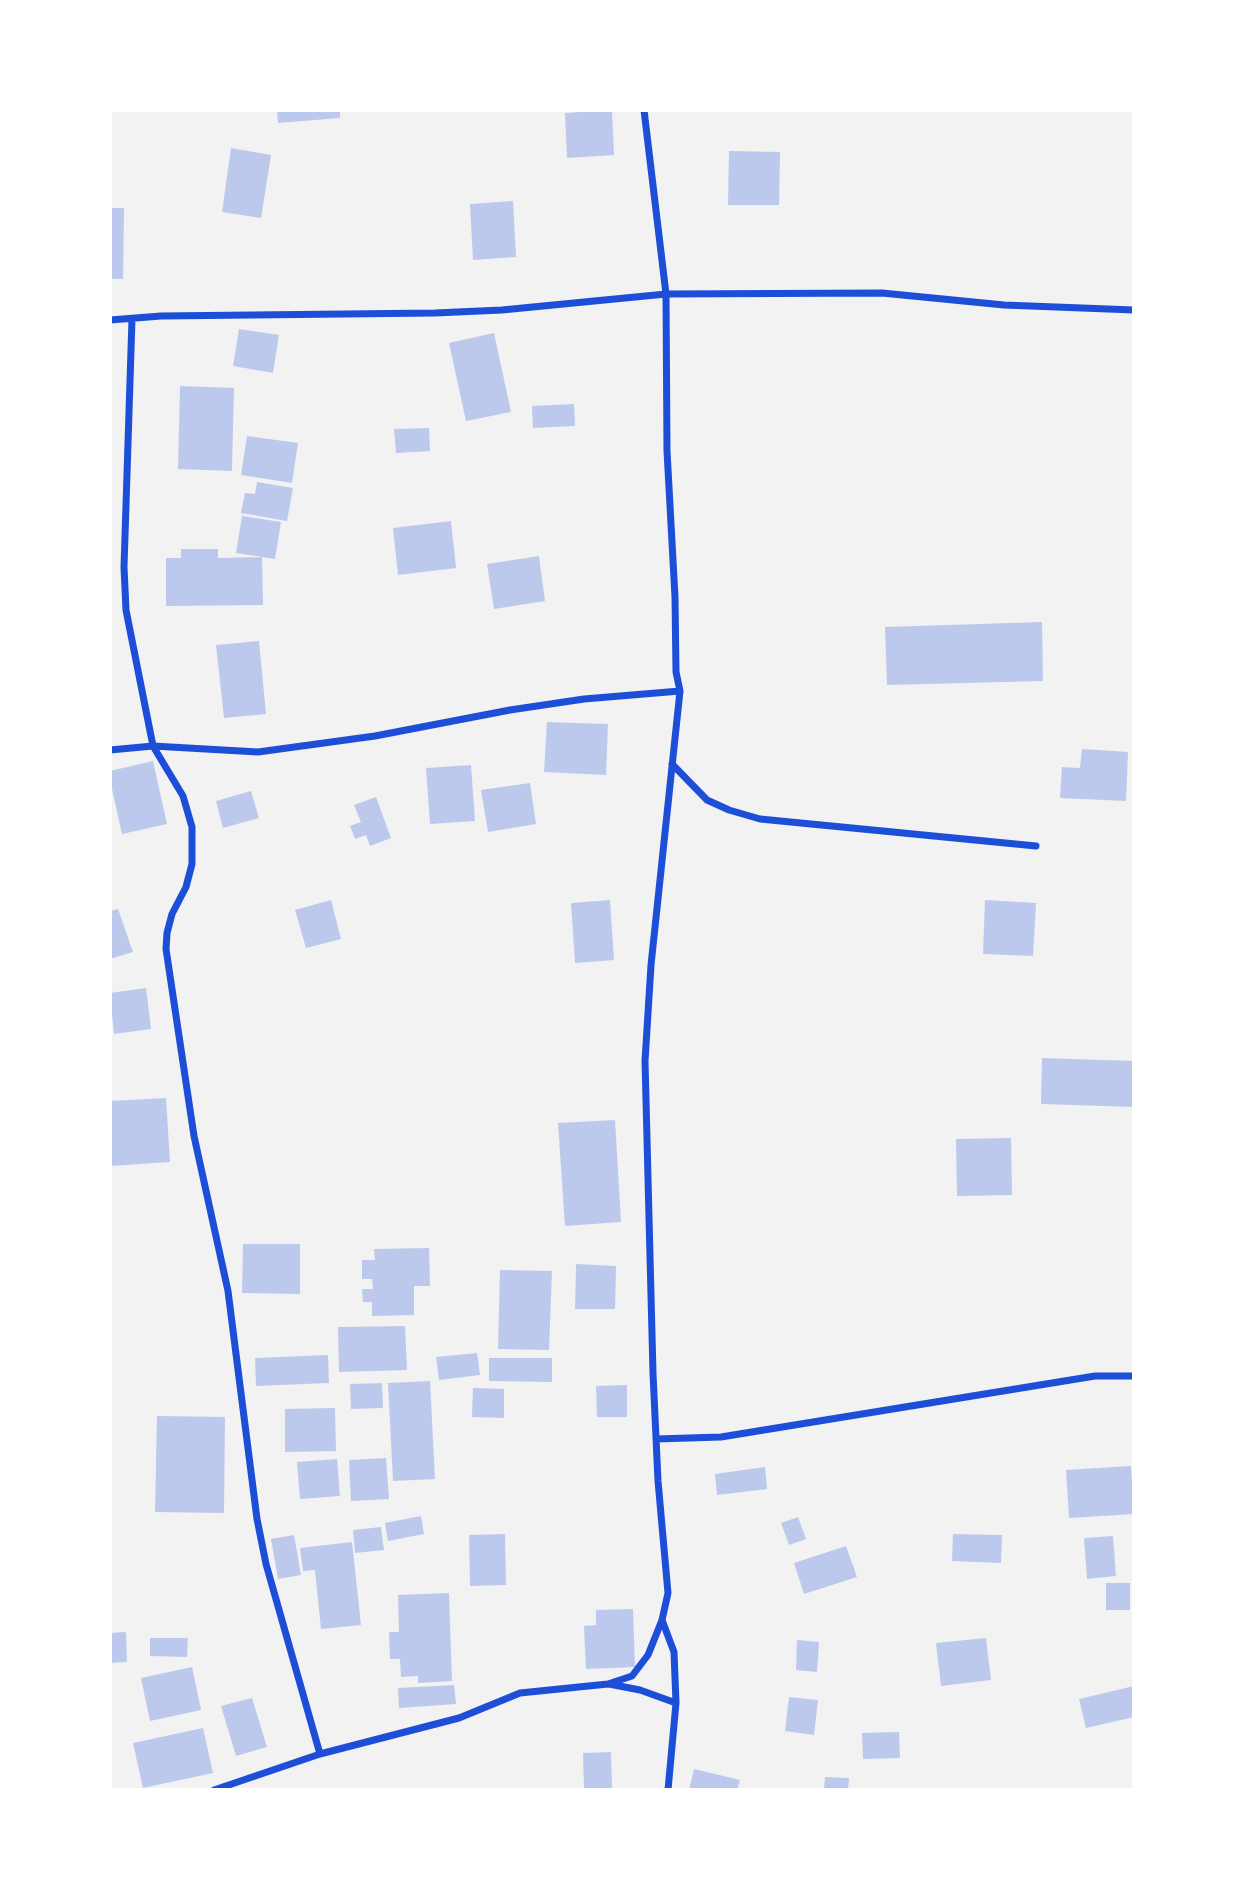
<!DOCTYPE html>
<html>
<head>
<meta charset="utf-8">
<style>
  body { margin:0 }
  #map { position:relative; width:1244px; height:1900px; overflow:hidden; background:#f2f2f2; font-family:"PT Sans",sans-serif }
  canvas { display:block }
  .frame { position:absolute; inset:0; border:112px solid #fff; pointer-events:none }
</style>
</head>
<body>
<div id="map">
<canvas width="1244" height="1900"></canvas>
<div class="frame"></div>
</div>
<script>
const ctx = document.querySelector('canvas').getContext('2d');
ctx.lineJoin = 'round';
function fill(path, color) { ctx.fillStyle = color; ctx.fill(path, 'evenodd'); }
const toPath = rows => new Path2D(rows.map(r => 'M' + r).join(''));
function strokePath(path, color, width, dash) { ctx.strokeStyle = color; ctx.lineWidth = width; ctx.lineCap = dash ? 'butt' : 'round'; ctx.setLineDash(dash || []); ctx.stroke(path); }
const building = toPath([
  [277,110,340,110,340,118,278,123],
  [612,110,614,155,567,158,565,113],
  [231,148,271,155,261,218,222,212],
  [729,151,780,152,779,205,728,205],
  [513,201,516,257,473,260,470,204],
  [110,208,124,208,123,279,110,279],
  [239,329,279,335,273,373,233,366],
  [494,333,511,412,466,421,449,343],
  [180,386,234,388,232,471,178,469],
  [574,404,575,426,533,428,532,406],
  [429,428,430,451,396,453,394,429],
  [247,436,298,443,292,483,241,475],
  [257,482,293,488,287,521,241,513,245,493,255,494],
  [242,516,281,522,275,559,236,553],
  [451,521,456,568,398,575,393,528],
  [181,549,218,549,218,558,262,557,263,605,166,606,166,558,181,558],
  [539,556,545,601,494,609,487,564],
  [1042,622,1043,681,887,685,885,627],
  [259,641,266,714,224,718,216,645],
  [547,722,608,724,606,775,544,772],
  [1082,749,1128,752,1126,801,1060,798,1062,767,1080,768],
  [153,761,167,824,122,834,110,780,110,771],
  [471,765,475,821,430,824,426,768],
  [530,783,536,824,488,832,481,790],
  [251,791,259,818,223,828,216,801],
  [376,797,391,838,370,846,366,835,355,839,350,826,361,822,354,805],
  [331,900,341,939,306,948,295,910],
  [610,900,614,960,575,963,571,903],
  [985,900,1036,903,1033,956,983,954],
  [118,909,133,952,110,959,110,911],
  [146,988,151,1029,114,1034,110,993],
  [1042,1058,1134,1061,1134,1107,1041,1104],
  [166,1098,170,1162,110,1166,110,1101],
  [615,1120,621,1222,565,1226,558,1123],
  [1011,1138,1012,1195,957,1196,956,1139],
  [243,1244,300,1244,300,1294,242,1293],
  [429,1248,430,1286,414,1286,414,1315,372,1316,372,1302,363,1302,362,1289,373,1289,372,1279,362,1279,362,1260,375,1260,374,1249],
  [576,1264,616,1266,615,1309,575,1309],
  [500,1270,552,1271,549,1350,498,1349],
  [405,1326,407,1370,339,1372,338,1327],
  [477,1353,480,1375,439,1380,436,1357],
  [328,1355,329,1383,256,1386,255,1358],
  [489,1358,552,1358,552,1382,489,1381],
  [430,1381,435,1479,393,1481,388,1383],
  [382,1383,383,1408,351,1409,350,1384],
  [627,1385,627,1417,597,1417,596,1386],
  [473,1388,504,1389,504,1418,472,1417],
  [335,1408,336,1451,285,1452,285,1409],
  [157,1416,225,1417,224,1513,155,1512],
  [386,1458,389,1499,351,1501,349,1460],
  [337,1459,340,1496,300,1499,297,1462],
  [1131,1466,1134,1514,1069,1518,1066,1470],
  [765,1467,767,1489,717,1495,715,1474],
  [421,1516,424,1534,388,1541,385,1523],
  [798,1517,806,1539,789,1545,781,1523],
  [381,1527,384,1550,355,1553,353,1530],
  [505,1534,506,1585,470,1586,469,1535],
  [953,1534,1002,1535,1001,1563,952,1561],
  [294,1535,301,1575,278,1579,271,1539],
  [1113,1536,1116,1576,1087,1579,1084,1538],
  [352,1542,361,1625,321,1629,315,1570,303,1571,300,1548],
  [846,1546,857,1577,804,1594,794,1563],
  [1106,1583,1130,1583,1130,1610,1106,1610],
  [449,1593,452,1681,418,1683,418,1676,401,1677,400,1659,390,1659,389,1632,399,1632,398,1595],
  [633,1609,635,1667,586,1669,584,1626,596,1625,596,1610],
  [126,1632,127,1662,110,1663,110,1633],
  [150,1638,188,1638,187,1657,150,1656],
  [986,1638,991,1680,941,1686,936,1643],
  [797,1640,819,1642,817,1672,796,1670],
  [192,1667,201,1710,150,1721,141,1678],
  [454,1685,456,1704,399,1708,398,1688],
  [1134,1686,1134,1717,1086,1728,1079,1699],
  [789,1697,818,1700,814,1735,785,1731],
  [252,1698,267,1747,236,1756,221,1706],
  [203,1728,213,1773,143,1788,133,1743],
  [899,1732,900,1758,863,1759,862,1733],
  [611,1752,612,1789,584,1790,583,1753],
  [694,1769,740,1780,737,1790,689,1790],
  [825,1777,849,1778,848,1790,824,1790]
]);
const minor = toPath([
  [644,110,666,294,667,451,675,597,676,672,680,691,651,965,645,1061,653,1373,658,1481,668,1593,662,1620,674,1652,676,1703,668,1790],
  [132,319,124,567,126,610,153,746,183,796,192,827,192,864,186,887,172,914,167,933,166,949,194,1136,228,1291,257,1519,266,1564,320,1754],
  [110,320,161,316,435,313,502,310,666,294,882,293,1004,305,1134,310],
  [110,750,153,746,258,752,375,736,510,710,584,699,680,691],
  [672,764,707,800,729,810,760,819,1036,846],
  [656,1439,721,1437,1095,1376,1134,1376],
  [609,1684,640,1690,676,1703],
  [214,1790,320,1754,459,1718,520,1693,608,1684,632,1676,648,1655,662,1620]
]);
fill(building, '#bdc9ec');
strokePath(minor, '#1d4ed8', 7);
</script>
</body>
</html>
